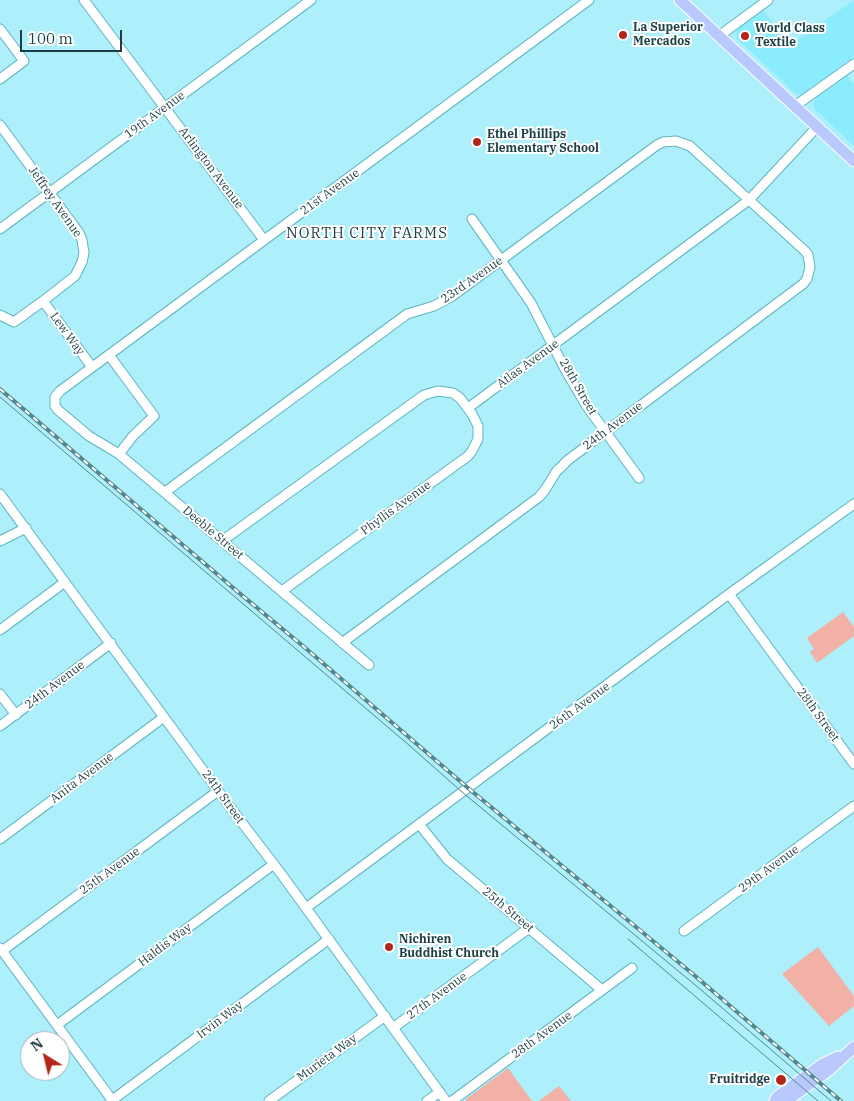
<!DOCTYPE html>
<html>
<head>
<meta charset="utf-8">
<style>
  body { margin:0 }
  #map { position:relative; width:854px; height:1101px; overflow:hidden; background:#adeffb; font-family:"IBM Plex Serif",serif }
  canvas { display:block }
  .north { position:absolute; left:20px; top:1031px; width:50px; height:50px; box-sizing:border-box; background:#fff; border:1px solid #a4b2b5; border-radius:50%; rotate:324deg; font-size:14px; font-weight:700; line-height:20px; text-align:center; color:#1b3f45 }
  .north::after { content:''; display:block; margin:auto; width:18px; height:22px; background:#b32518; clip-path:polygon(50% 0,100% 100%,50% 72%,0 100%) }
  .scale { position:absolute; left:20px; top:30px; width:102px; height:22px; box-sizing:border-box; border:2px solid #1b3f45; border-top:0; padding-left:6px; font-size:15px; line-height:18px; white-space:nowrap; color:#1b3f45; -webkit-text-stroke:4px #fff; paint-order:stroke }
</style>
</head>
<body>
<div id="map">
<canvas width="854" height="1101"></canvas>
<div class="north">N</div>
<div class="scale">100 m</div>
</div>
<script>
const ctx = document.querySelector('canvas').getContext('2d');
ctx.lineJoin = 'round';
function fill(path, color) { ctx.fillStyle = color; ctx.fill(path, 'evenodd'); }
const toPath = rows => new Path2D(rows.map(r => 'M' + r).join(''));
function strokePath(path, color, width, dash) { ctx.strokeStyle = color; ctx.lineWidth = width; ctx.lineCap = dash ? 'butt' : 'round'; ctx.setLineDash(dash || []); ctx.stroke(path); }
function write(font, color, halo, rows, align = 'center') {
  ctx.font = font + ' "IBM Plex Serif",serif'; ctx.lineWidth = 4; ctx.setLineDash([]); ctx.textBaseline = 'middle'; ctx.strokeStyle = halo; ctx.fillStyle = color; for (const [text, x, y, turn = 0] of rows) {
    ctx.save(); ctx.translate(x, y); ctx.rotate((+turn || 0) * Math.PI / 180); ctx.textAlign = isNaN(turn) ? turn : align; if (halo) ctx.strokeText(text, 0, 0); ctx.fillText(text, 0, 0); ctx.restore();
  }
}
const built = toPath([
  [854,0,854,56,803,95,795,93,737,39,736,33,738,28,763,10,789,46],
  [846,74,854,84,854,146,815,109,813,103,817,96]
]);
const green = toPath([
  [843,612,854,627,854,636,817,663,810,652,814,649,807,638],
  [818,947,854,996,854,1006,829,1026,782,974],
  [508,1068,532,1101,466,1101,466,1099],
  [559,1086,571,1101,539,1101]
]);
const minor = toPath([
  [84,0,264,240],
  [0,29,24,61,0,79],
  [719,36,768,0],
  [795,106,854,64],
  [0,125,79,233,82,240,84,253,82,262,75,276,43,301,14,322,0,315],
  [472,219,531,303,566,371,586,405,639,478],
  [0,229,311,0],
  [43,301,92,367],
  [109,355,154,416,133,436,119,454],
  [468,408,749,200,817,127],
  [165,492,407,314,434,306,451,297,657,145,663,142,676,141,690,146,805,251,808,255,810,267,807,279,803,284,568,460,556,472,545,490,539,497,342,643],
  [0,494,230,807,282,875,446,1101],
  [0,541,26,528],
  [222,541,424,395,438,391,453,393,460,398,472,414,478,426,478,439,472,451,468,456,282,591],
  [729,594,854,764],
  [0,630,65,582],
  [369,665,119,454,89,436,58,410,55,406,55,397,60,391,589,0],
  [0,694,16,715],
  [0,726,111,643],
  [419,824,447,859,602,990],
  [0,839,164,717],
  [306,908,729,594,854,504],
  [684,931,854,806],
  [0,948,112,1100],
  [2,951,218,791],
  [57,1025,274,864],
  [393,1028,529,928],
  [111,1101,329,939],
  [269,1101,385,1016],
  [427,1101,440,1092],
  [452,1101,632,968]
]);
const major = toPath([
  [680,0,854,161],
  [775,1101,777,1097,823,1064,838,1057],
  [786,1101,829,1070,854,1047]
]);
const tram = toPath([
  [0,397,410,746,462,792,700,989,831,1101],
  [628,939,818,1101]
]);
const rail = toPath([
  [0,389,238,592,303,646,468,788,694,975,841,1101]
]);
const markers = [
  [623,35,5,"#b32518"],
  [745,36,5,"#b32518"],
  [477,142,5,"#b32518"],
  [389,947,5,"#b32518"],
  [781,1080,6,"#b32518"]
];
const poiNames = [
  ["La Superior",633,28],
  ["Mercados",633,42],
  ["World Class",755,29],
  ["Textile",755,43],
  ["Ethel Phillips",487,135],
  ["Elementary School",487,149],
  ["Nichiren",399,940],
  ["Buddhist Church",399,954],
  ["Fruitridge",770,1080,"right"]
];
const streetNames = [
  ["19th Avenue",155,115,-36],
  ["Arlington Avenue",211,168,53],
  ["21st Avenue",330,192,-36],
  ["Jeffrey Avenue",55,202,55],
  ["23rd Avenue",472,280,-35],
  ["Lew Way",67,334,54],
  ["Atlas Avenue",528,364,-36],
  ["28th Street",578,387,60],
  ["24th Avenue",613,426,-37],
  ["Phyllis Avenue",396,508,-36],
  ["Deeble Street",213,533,40],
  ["24th Avenue",55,685,-37],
  ["26th Avenue",580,706,-36],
  ["28th Street",818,715,54],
  ["Anita Avenue",82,778,-37],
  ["24th Street",223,797,54],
  ["29th Avenue",769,869,-36],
  ["25th Avenue",110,871,-36],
  ["25th Street",508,910,40],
  ["Haldis Way",165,945,-37],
  ["27th Avenue",437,996,-36],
  ["Irvin Way",220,1020,-37],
  ["28th Avenue",542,1035,-36],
  ["Murieta Way",327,1058,-36]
];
const quarterNames = [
  ["NORTH CITY FARMS",367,234]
];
fill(built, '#8aecfd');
fill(green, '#f2b1a6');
strokePath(minor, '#5eb4c2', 11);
strokePath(major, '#fff', 13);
strokePath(minor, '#fff', 9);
strokePath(major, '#b9c9fe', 11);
strokePath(tram, '#56878f', 1);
strokePath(rail, '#56878f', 4);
strokePath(rail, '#fff', 2, [5.5]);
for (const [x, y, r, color] of markers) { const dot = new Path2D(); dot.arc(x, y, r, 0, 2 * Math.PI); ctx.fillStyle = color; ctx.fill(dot); strokePath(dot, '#fff', 2); }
write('bold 12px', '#1b3f45', '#fff', poiNames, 'left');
write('12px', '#1b3f45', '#fff', streetNames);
ctx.letterSpacing = '1px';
write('15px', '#1b3f45', '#fff', quarterNames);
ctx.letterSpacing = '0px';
</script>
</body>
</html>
